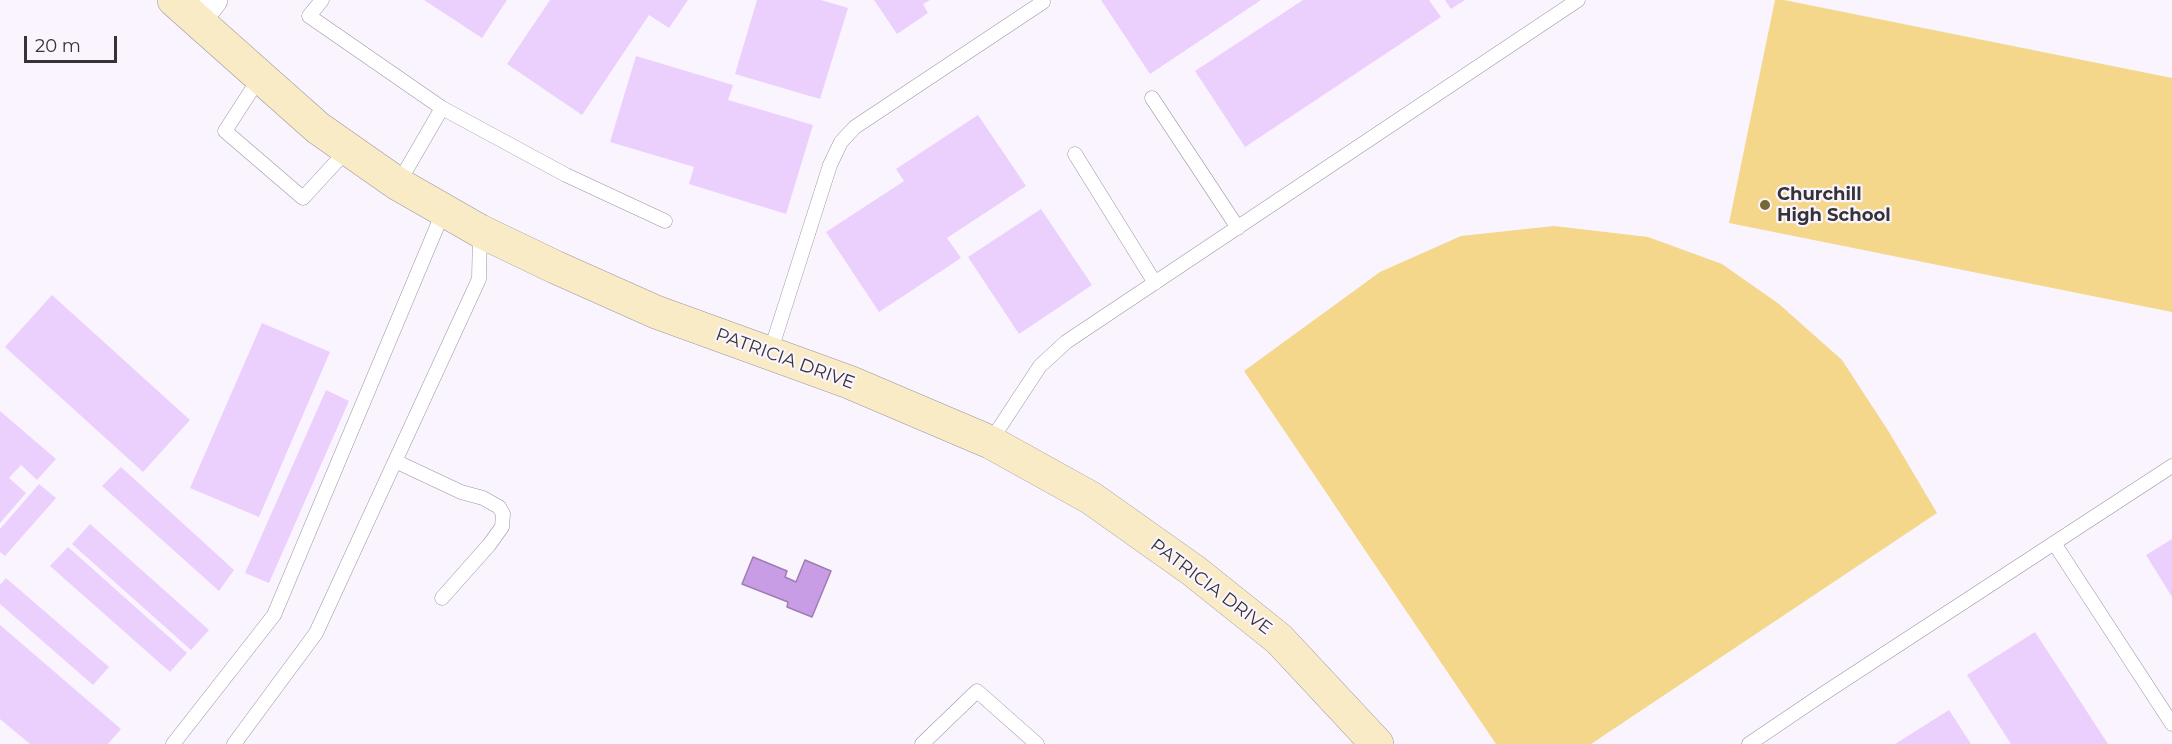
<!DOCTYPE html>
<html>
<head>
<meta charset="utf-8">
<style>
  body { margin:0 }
  #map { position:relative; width:2172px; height:744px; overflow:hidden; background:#faf4ff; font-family:Montserrat,sans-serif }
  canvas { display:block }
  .scale { position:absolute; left:24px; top:36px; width:93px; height:27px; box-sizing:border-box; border:3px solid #353337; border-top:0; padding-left:8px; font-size:18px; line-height:21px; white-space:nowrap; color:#353337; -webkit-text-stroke:4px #faf4ff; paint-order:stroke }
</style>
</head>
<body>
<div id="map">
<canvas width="2172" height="744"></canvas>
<div class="scale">20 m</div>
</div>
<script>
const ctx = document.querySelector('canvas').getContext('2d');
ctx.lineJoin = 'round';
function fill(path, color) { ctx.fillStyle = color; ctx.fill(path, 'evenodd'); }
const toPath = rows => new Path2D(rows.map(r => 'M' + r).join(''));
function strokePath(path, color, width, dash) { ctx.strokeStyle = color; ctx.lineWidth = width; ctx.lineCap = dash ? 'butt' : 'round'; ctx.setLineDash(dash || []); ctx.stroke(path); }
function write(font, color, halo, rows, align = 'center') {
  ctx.font = font + ' Montserrat,sans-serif'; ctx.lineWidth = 4.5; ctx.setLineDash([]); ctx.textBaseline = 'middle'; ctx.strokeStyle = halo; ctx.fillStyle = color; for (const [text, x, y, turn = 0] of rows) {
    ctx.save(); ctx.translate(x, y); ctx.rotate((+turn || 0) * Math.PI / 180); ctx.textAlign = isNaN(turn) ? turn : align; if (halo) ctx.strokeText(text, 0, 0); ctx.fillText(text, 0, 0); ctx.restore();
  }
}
const green = toPath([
  [1775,0,1784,0,2172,78,2172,312,1729,223],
  [1554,226,1648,237,1722,264,1779,304,1842,360,1889,432,1937,513,1591,744,1496,744,1244,371,1380,272,1461,236]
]);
const water = toPath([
  [753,557,787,571,785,577,796,582,805,560,831,571,812,617,787,607,788,602,742,584,753,557]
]);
const building = toPath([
  [424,0,507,0,482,38],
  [550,0,688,0,669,28,649,15,582,115,507,64],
  [757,0,821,0,848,8,820,99,735,74],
  [874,0,930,0,923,4,928,13,897,34],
  [1101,0,1261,0,1150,74],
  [1303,0,1429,0,1441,17,1245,147,1195,71],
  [1445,0,1465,0,1451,9],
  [636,56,733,85,728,100,813,125,786,214,689,184,694,167,610,142],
  [978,115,1026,186,947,238,961,258,879,312,826,232,904,181,896,169],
  [1041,209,1092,285,1019,334,968,257],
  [52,295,190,420,143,472,5,347],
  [262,323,330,352,259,517,190,488],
  [326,390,349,401,269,583,245,573],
  [0,411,56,459,37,480,21,465,9,478,26,493,0,523],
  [121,467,234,570,219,591,102,486],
  [39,484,56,498,5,556,0,552,0,529],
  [90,524,209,630,191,650,72,544],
  [2172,539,2172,597,2146,555],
  [68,547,187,653,170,672,50,566],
  [6,578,109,667,93,685,0,604,0,585],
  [0,625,121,729,108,744,30,744,0,719],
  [2035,632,2108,744,2011,744,1967,675],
  [1949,710,1971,744,1895,744]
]);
const lane = toPath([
  [322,0,309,16,442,108,566,175,665,221],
  [260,77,225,131,303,198,348,149],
  [1152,98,1238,228],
  [1075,154,1155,283],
  [398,184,442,108],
  [770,353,830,165,841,142,855,127,1043,2],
  [990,442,1040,366,1066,342,1578,0],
  [395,461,461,492,483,498,499,507,503,514,502,527,489,545,442,598],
  [2054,543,2172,724],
  [173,744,274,615,444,210],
  [234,744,316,633,479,279,480,233],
  [922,744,977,691,1037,744],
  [1749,744,1823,694,2172,466]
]);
const street = toPath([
  [197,22,214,0]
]);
const secondary = toPath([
  [174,0,318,128,398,184,480,231,555,267,656,312,849,382,990,442,1091,498,1194,571,1279,639,1377,744]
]);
const markers = [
  [1765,205,6,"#796836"]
];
const poiNames = [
  ["Churchill",1777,195],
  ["High School",1777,216]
];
const streetNames = [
  ["PATRICIA DRIVE",785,359,20],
  ["PATRICIA DRIVE",1211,587,37]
];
fill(green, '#f4d78a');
fill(water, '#c99de6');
strokePath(water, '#9d7db2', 1.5);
fill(building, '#ebd0fd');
strokePath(lane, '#9b959f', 15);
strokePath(street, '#9b959f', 28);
strokePath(secondary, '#9b959f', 34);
strokePath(lane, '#fff', 14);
strokePath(street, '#fff', 27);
strokePath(secondary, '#f8ebc5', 33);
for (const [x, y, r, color] of markers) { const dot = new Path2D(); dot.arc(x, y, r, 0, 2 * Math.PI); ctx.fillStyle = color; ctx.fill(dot); strokePath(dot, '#faf4ff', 2); }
write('bold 18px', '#353337', '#faf4ff', poiNames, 'left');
write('18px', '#353337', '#faf4ff', streetNames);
</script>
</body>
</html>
